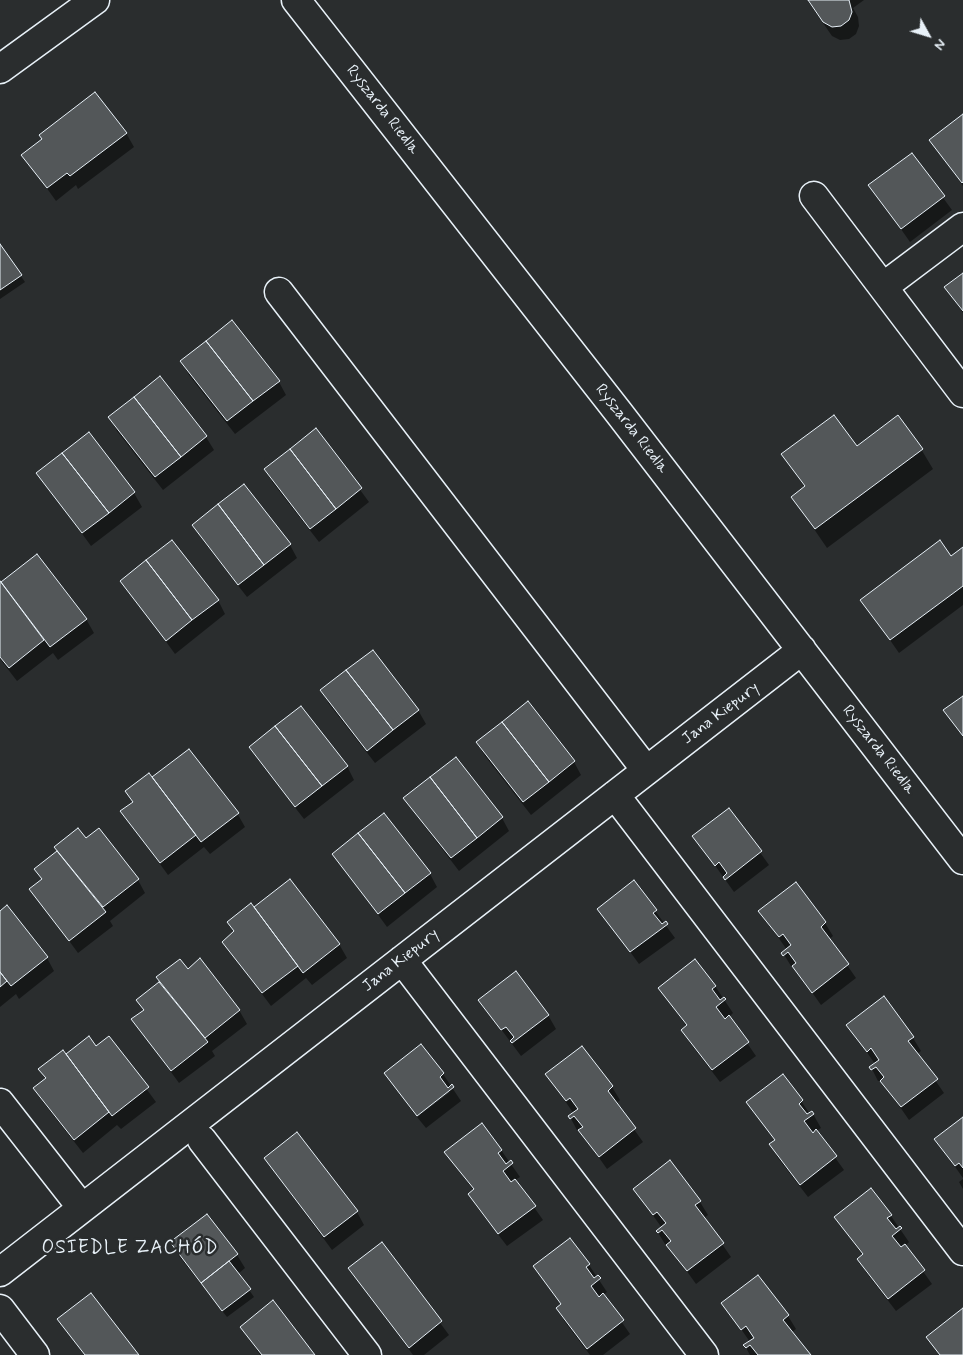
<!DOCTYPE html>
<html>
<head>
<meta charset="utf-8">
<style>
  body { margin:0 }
  #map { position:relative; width:963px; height:1355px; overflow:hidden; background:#2a2d2e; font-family:Mynerve,sans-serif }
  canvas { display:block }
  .north { position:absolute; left:903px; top:10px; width:50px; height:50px; -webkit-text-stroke:4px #2a2d2e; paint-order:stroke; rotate:129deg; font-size:14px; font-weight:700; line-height:20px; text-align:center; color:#e8f1f8 }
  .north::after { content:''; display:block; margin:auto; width:18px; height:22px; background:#e8f1f8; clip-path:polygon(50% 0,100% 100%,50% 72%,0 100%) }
</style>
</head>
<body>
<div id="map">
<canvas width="963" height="1355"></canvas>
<div class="north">N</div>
</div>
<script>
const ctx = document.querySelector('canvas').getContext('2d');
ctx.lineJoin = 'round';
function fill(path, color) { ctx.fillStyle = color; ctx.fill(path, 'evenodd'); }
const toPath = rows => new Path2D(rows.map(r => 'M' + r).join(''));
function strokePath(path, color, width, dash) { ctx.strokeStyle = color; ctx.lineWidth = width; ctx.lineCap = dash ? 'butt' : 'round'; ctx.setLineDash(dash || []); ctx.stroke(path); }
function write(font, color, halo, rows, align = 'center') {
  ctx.font = font + ' Mynerve,sans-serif'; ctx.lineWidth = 5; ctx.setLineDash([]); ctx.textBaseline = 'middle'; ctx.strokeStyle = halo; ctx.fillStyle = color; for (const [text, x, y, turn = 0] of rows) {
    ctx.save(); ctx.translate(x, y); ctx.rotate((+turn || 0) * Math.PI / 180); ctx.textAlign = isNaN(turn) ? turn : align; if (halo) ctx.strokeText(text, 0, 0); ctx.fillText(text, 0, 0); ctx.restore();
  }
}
const shadow = toPath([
  [807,0,864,0,853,8,858,17,859,26,856,34,849,39,840,40,832,36],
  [963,115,963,186,931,140],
  [126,133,134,147,78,189,76,185,56,201,23,155],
  [911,154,952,210,910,242,870,185],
  [0,246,25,282,0,299],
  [963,274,963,313,946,287],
  [182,362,279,382,286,395,235,434,189,375],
  [160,378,206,437,214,450,163,490,117,431,110,418],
  [316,430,369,502,319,542,273,483,265,469],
  [89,434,134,493,142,507,91,546,38,473],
  [857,448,921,449,933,469,827,548,792,497,805,488,783,454],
  [193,525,290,545,297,558,247,597,201,538],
  [963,548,963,605,899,653,862,600,951,557],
  [37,556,86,619,94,633,58,660,53,653,17,681,0,659,0,583],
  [122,581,218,600,225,614,175,654],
  [322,691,418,710,426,724,375,763,329,704],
  [528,703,574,762,581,775,531,815,485,756,477,743],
  [250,747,347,766,354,780,304,819,258,760],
  [152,779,237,813,245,827,210,854,204,847,168,875,122,812,133,803,127,792],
  [405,798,502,818,509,831,459,871,413,811],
  [729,809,769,865,734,892,694,836],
  [86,840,138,880,145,893,110,921,113,926,78,953,31,889,42,880,36,869,58,852],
  [334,854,430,874,437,887,387,927],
  [290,881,339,944,347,958,312,985,306,978,271,1006,223,942,234,933,228,922,254,909],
  [634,882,675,938,639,964,599,909],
  [760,911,825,923,833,936,829,939,856,978,821,1005,794,967,791,966,783,953,787,950],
  [0,913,47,958,54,971,19,999,16,994,0,1007],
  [187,971,239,1010,247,1024,212,1051,215,1056,179,1083,133,1020,144,1011,137,1000,160,982,157,978],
  [715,986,733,1013,729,1017,756,1056,720,1082,690,1043,683,1030,687,1027,660,988],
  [884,998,913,1038,921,1051,917,1054,944,1093,909,1120,882,1081,878,1081,871,1067,875,1064,848,1025],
  [480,1001,548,1015,556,1029,521,1056],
  [88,1038,96,1048,109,1038,156,1102,121,1129,117,1125,83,1153,43,1102,35,1089,46,1080,40,1069,65,1056],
  [582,1048,612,1087,620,1100,616,1104,643,1142,607,1169,580,1131,577,1130,570,1117,574,1114,547,1075],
  [386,1073,443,1074,461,1101,426,1128,417,1117,450,1092,448,1090,415,1115],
  [783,1075,810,1114,813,1114,821,1128,816,1131,844,1170,808,1197,778,1158,771,1145,775,1141,748,1103],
  [963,1119,963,1178,936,1140],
  [297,1134,357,1212,364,1225,332,1250,265,1159],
  [501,1150,520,1177,515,1180,543,1220,507,1246,477,1207,469,1194,474,1191,446,1152],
  [963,1179,963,1189,959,1182],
  [634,1189,700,1202,708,1215,704,1218,731,1257,696,1284,668,1245,665,1244,657,1231,662,1228],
  [207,1215,237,1255,245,1268,238,1274,254,1297,227,1317,179,1256,172,1242],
  [891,1216,909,1242,905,1246,932,1284,896,1311,866,1272,859,1259,863,1256,835,1217],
  [382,1244,449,1335,424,1355,413,1355,350,1269],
  [589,1265,607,1292,603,1295,630,1334,603,1355,590,1355,565,1322,557,1309,561,1305,534,1267],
  [723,1303,788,1316,796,1329,792,1332,809,1355,750,1355,745,1346,750,1342],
  [59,1319,137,1355,84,1355],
  [242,1327,314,1355,260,1355]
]);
const building = toPath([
  [808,0,849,0,852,12,849,20,841,26,832,27,823,22,808,0],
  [95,92,127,133,70,176,67,173,47,188,21,155,42,139,39,135,95,92],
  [963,114,963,182,962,183,929,140,963,114],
  [912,153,945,196,901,229,868,185,912,153],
  [0,244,22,275,0,290,0,244],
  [963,273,963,311,944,287,963,273],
  [232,320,280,381,253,401,206,341,232,320],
  [206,341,253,401,227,421,180,361,206,341],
  [160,376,207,436,181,457,134,397,160,376],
  [134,397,181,457,155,477,108,417,134,397],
  [834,415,857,446,898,415,923,449,815,529,791,497,805,486,781,454,834,415],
  [316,428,362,488,336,509,290,449,316,428],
  [89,432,135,492,109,513,62,453,89,432],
  [290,449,336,509,310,529,264,469,290,449],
  [62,453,109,513,82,533,36,473,62,453],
  [244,484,291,544,264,565,218,504,244,484],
  [218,504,264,565,238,585,192,525,218,504],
  [172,540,219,600,192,620,146,560,172,540],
  [940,540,951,556,963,547,963,586,890,640,860,600,940,540],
  [37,554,87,619,50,647,1,582,37,554],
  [146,560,192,620,166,641,120,581,146,560],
  [0,581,44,640,9,668,0,657,0,581],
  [373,650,419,710,393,730,346,670,373,650],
  [346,670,393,730,367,751,320,690,346,670],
  [963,696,963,736,943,710,963,696],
  [528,701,575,761,549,782,502,722,528,701],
  [301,706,348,766,322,786,275,726,301,706],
  [502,722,549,782,523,802,476,742,502,722],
  [275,726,322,786,295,807,249,747,275,726],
  [189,749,239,813,201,842,152,777,189,749],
  [456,757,503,817,477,838,430,777,456,757],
  [149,773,196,835,160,863,120,811,133,802,125,791,149,773],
  [430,777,477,838,451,858,403,798,430,777],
  [729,808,762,851,725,880,723,877,727,873,719,862,715,866,692,836,729,808],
  [384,813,431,873,405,893,358,833,384,813],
  [78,828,86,838,99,828,139,879,103,907,54,847,78,828],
  [358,833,405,893,378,914,332,854,358,833],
  [57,851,106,912,69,941,29,889,42,879,34,869,57,851],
  [290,879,340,944,303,973,254,907,290,879],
  [634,880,657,910,653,913,662,924,666,921,668,924,630,952,597,909,634,880],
  [796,882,826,922,821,927,849,964,812,993,792,966,796,963,788,952,783,956,781,953,791,945,783,934,779,937,758,911,796,882],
  [251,903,298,966,262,993,222,942,234,931,227,922,251,903],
  [7,905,48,957,11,986,0,972,0,911,7,905],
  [200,958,240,1010,205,1038,156,977,180,959,188,969,200,958],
  [695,959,716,986,712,989,720,1000,724,997,726,999,716,1007,725,1019,729,1015,749,1042,712,1070,681,1030,687,1025,658,988,695,959],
  [516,971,549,1015,512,1043,510,1041,514,1037,506,1027,501,1030,478,1000,516,971],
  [0,972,7,981,0,987,0,972],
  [159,982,208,1042,171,1071,131,1019,144,1010,136,1000,159,982],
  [884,996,914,1037,908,1041,938,1079,901,1107,880,1081,884,1077,876,1067,871,1070,869,1067,879,1060,871,1048,867,1052,846,1025,884,996],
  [89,1036,96,1046,109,1036,149,1087,112,1116,66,1054,89,1036],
  [421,1044,444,1073,440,1077,448,1088,452,1084,454,1087,417,1116,384,1073,421,1044],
  [582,1046,613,1086,608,1091,636,1128,599,1157,578,1130,583,1127,574,1116,570,1119,568,1116,578,1109,570,1098,566,1101,545,1074,582,1046],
  [63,1050,109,1112,74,1140,33,1088,46,1078,38,1069,63,1050],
  [783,1074,803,1100,799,1104,807,1114,812,1111,814,1114,804,1121,813,1133,816,1129,837,1156,800,1185,769,1144,775,1140,746,1102,783,1074],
  [963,1117,963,1168,959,1163,955,1166,934,1139,963,1117],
  [482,1123,502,1150,498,1153,506,1164,511,1160,513,1163,503,1171,511,1182,515,1179,536,1206,498,1234,468,1194,474,1189,444,1152,482,1123],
  [297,1132,358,1211,324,1237,264,1158,297,1132],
  [670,1160,701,1201,695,1205,724,1243,687,1271,666,1245,671,1241,662,1230,658,1233,656,1231,666,1223,657,1212,653,1215,633,1189,670,1160],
  [871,1188,892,1215,887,1218,896,1229,900,1226,902,1228,892,1236,901,1247,905,1244,925,1270,888,1299,857,1259,863,1254,834,1217,871,1188],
  [207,1214,238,1254,201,1283,170,1242,207,1214],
  [570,1238,590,1264,586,1267,594,1278,598,1275,601,1278,591,1286,599,1297,603,1293,624,1320,587,1349,556,1308,561,1304,533,1266,570,1238],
  [382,1242,442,1321,409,1348,348,1268,382,1242],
  [229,1261,251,1289,222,1311,201,1283,229,1261],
  [758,1275,789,1315,783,1320,811,1355,758,1355,750,1345,746,1348,743,1345,754,1338,746,1326,741,1330,721,1303,758,1275],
  [91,1293,139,1355,85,1355,57,1319,91,1293],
  [273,1300,315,1355,262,1355,240,1327,273,1300],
  [963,1308,963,1355,940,1355,926,1337,963,1308]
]);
const minor = toPath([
  [296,0,619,413,963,860],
  [0,69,95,0],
  [814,196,963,393],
  [883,287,963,227],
  [279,292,646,770],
  [615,795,963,1251],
  [402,960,704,1355],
  [0,1103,82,1208],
  [202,1140,367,1355],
  [0,1272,802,650],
  [0,1309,35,1355]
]);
const streetNames = [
  ["Ryszarda Riedla",382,110,52],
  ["Ryszarda Riedla",631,429,52],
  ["Jana Kiepury",721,714,-37],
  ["Ryszarda Riedla",878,750,52],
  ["Jana Kiepury",401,961,-38]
];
const quarterNames = [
  ["OSIEDLE ZACHÓD",130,1249]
];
fill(shadow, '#0007');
fill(building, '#535759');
strokePath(building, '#e8f1f8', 1);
strokePath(minor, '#e8f1f8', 31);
strokePath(minor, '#2a2d2e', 28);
write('16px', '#e8f1f8', '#2a2d2e', streetNames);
ctx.letterSpacing = '1px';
write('19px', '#e8f1f8', '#2a2d2e', quarterNames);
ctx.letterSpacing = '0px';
</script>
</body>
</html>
